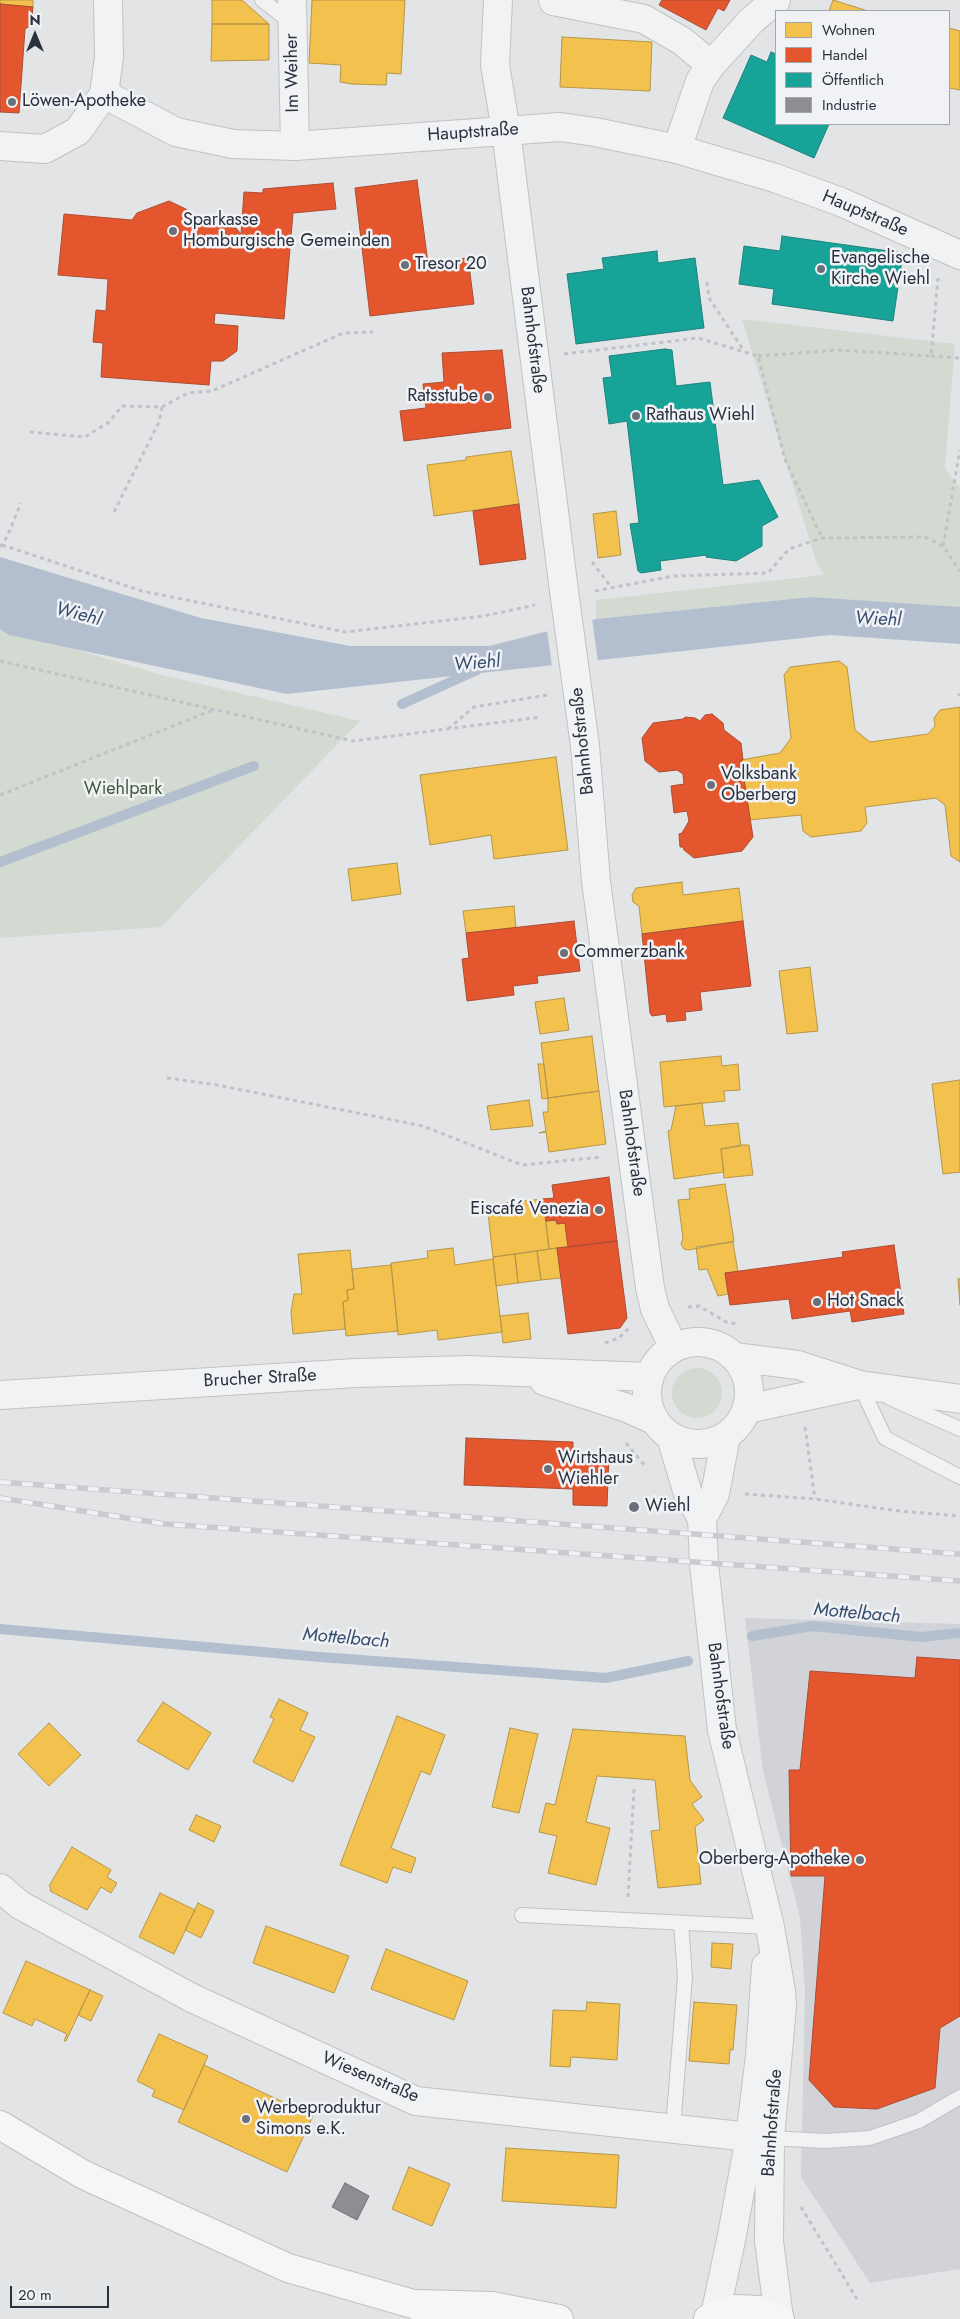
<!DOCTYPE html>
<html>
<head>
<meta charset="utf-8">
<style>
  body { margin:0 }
  #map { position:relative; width:960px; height:2319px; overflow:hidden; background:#e2e4e6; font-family:Jost,sans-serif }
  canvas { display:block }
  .legend { position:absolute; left:775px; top:10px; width:175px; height:115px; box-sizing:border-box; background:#f0f2f5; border:1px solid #a1a5ac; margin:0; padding:6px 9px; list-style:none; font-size:15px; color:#2a313e }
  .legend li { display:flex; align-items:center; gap:10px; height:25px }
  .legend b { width:25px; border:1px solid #a1a5ac }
  .north { position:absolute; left:10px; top:10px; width:50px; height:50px; -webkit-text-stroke:4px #f0f2f5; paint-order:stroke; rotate:0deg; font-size:14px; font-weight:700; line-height:20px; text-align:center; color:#2a313e }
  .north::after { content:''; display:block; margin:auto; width:18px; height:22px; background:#2a313e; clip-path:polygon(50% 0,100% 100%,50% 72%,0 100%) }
  .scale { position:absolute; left:10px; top:2286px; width:99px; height:22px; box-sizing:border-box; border:2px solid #2a313e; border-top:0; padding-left:6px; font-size:15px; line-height:18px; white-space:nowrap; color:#2a313e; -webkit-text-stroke:4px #f0f2f5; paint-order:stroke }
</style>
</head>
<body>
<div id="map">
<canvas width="960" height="2319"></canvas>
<ul class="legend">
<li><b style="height:14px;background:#f2c14e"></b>Wohnen</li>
<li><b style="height:14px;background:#e4572e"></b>Handel</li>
<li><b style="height:14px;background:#17a398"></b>Öffentlich</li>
<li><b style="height:14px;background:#8d8d92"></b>Industrie</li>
</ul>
<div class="north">N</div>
<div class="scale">20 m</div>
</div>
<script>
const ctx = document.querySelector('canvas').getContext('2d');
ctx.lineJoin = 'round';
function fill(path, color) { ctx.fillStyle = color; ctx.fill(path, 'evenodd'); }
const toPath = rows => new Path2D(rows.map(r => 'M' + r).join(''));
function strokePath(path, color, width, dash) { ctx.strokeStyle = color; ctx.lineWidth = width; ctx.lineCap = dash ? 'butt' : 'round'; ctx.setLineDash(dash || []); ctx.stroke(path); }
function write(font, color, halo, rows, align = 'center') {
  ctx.font = font + ' Jost,sans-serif'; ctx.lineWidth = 5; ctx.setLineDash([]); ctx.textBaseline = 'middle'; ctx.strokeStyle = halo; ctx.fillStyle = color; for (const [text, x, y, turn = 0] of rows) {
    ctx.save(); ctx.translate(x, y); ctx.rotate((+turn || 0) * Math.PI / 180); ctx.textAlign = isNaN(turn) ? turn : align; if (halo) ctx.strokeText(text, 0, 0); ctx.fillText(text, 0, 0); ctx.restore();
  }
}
const built = toPath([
  [745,1618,960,1624,960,2269,870,2283,801,2177,805,1991,800,1918,763,1771]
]);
const green = toPath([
  [742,319,955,344,945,468,960,488,960,638,954,607,811,597,596,619,596,600,824,575,816,561],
  [0,627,162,675,360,721,161,927,0,938],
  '672 1393a25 25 0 1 1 50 0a25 25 0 1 1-50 0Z'
]);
const water = toPath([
  [0,557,201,618,350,646,489,646,596,619,811,597,960,607,960,644,830,635,287,694,9,635,0,629]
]);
const pier = toPath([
  [592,618,598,662,552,668,547,629]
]);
const homes = toPath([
  [0,0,33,0,33,7,0,4,0,0],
  [212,0,242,0,269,24,212,24,212,0],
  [312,0,405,0,401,74,387,73,386,85,352,84,340,82,341,65,309,63,312,0],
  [833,0,868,11,829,11,833,0],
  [212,24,269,24,269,60,211,61,212,24],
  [949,28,960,31,960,90,949,88,949,28],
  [562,37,652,42,650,91,560,87,562,37],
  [511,451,519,504,434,516,427,465,466,460,466,457,511,451],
  [616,511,621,555,598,558,593,514,616,511],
  [839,661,847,667,855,730,870,742,928,734,935,726,934,718,940,710,960,707,960,862,951,856,945,805,936,798,865,807,867,823,861,831,811,837,803,831,801,815,749,820,741,760,780,753,791,738,784,675,790,667,839,661],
  [556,757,568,850,494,859,491,835,430,845,420,775,556,757],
  [397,863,401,894,352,901,348,869,397,863],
  [682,882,683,895,739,888,743,921,642,934,639,906,633,902,632,895,636,888,682,882],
  [514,906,516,928,466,933,463,911,514,906],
  [810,967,818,1031,787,1034,779,971,810,967],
  [564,998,569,1030,540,1034,535,1002,564,998],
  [592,1036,599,1091,548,1098,541,1043,592,1036],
  [721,1056,722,1066,738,1064,740,1090,724,1091,725,1101,664,1107,660,1062,721,1056],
  [538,1064,544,1064,548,1098,542,1099,538,1064],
  [960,1080,960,1172,943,1174,932,1084,960,1080],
  [599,1091,606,1144,549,1152,546,1132,539,1133,546,1131,543,1112,548,1112,548,1098,599,1091],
  [529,1100,533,1126,491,1130,487,1106,529,1100],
  [702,1103,705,1126,738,1123,741,1146,721,1149,724,1172,674,1179,668,1131,671,1130,676,1106,702,1103],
  [741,1145,749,1145,753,1175,724,1178,721,1149,741,1145],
  [725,1184,734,1241,689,1250,684,1249,681,1244,683,1238,678,1200,690,1199,689,1189,725,1184],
  [543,1199,549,1249,493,1257,487,1205,543,1199],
  [556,1220,557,1224,565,1223,568,1247,549,1249,546,1221,556,1220],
  [733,1242,738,1272,725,1273,728,1294,718,1296,707,1269,699,1270,696,1247,733,1242],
  [453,1248,455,1265,493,1259,502,1332,438,1340,437,1330,398,1335,391,1263,428,1258,427,1251,453,1248],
  [557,1248,561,1278,541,1280,537,1251,557,1248],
  [350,1250,354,1289,347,1290,348,1300,343,1302,345,1329,293,1334,291,1312,294,1294,302,1294,298,1254,350,1250],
  [537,1251,541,1280,518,1283,515,1254,537,1251],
  [515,1254,518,1283,496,1286,493,1257,515,1254],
  [391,1265,398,1331,346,1336,343,1302,348,1300,347,1290,354,1289,352,1269,391,1265],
  [958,1279,960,1279,960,1305,958,1279],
  [528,1313,531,1339,503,1343,500,1316,528,1313],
  [279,1699,308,1713,300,1730,315,1737,293,1782,253,1762,274,1719,270,1717,279,1699],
  [163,1702,211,1733,188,1770,137,1741,163,1702],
  [397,1716,445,1735,430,1775,421,1771,391,1848,416,1858,411,1873,393,1867,387,1883,340,1865,397,1716],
  [49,1723,81,1755,49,1786,18,1754,49,1723],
  [510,1728,538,1734,519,1813,492,1807,510,1728],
  [573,1729,685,1736,690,1780,702,1797,692,1804,704,1820,695,1827,701,1884,658,1888,651,1831,660,1830,655,1780,597,1776,586,1822,610,1828,596,1885,548,1873,557,1836,539,1832,546,1803,555,1805,573,1729],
  [196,1815,221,1826,214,1842,189,1830,196,1815],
  [72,1847,111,1870,107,1877,117,1883,111,1893,101,1887,87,1910,50,1891,51,1888,49,1886,72,1847],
  [160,1893,195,1910,174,1954,139,1937,160,1893],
  [198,1903,214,1911,201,1938,185,1930,198,1903],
  [266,1926,349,1956,334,1993,253,1963,266,1926],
  [712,1943,733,1944,731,1969,711,1967,712,1943],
  [386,1949,468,1981,454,2020,371,1989,386,1949],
  [26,1961,90,1990,66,2041,64,2041,67,2034,35,2019,32,2026,3,2013,26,1961],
  [90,1990,103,1996,91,2021,78,2015,90,1990],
  [587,2002,620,2004,617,2060,571,2057,570,2067,550,2066,553,2010,586,2011,587,2002],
  [694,2002,737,2005,733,2050,730,2049,729,2064,689,2061,694,2002],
  [159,2034,208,2056,184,2110,152,2096,155,2090,137,2081,159,2034],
  [204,2065,313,2116,287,2172,178,2122,204,2065],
  [506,2148,619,2155,616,2208,502,2201,506,2148],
  [409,2167,450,2184,432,2226,392,2209,409,2167]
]);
const shops = toPath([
  [662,0,730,0,724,11,718,8,706,30,659,5,662,0],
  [0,4,33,7,31,25,25,29,19,113,0,112,0,4],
  [417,180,428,263,468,258,474,304,370,316,355,188,417,180],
  [333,183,336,209,293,213,284,319,215,313,214,324,238,326,237,351,223,361,211,361,209,385,101,377,103,343,93,342,96,310,106,311,108,279,58,275,64,214,132,220,137,213,169,201,190,211,204,223,203,225,236,228,241,234,244,192,263,193,263,189,333,183],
  [502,350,511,428,404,441,400,411,426,408,423,384,444,382,442,353,502,350],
  [519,504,526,559,480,565,473,511,519,504],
  [712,714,723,723,724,730,741,743,743,760,741,760,753,837,742,851,694,858,684,850,683,847,680,847,679,834,682,833,689,821,687,811,674,813,671,786,684,784,683,774,677,770,659,772,645,761,642,738,653,723,683,719,685,717,695,718,700,721,705,715,712,714],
  [574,921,580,971,537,976,538,983,513,986,514,995,467,1001,462,959,469,958,466,933,574,921],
  [743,921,751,986,700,992,702,1010,685,1012,686,1020,667,1022,666,1014,652,1016,650,1013,642,934,743,921],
  [609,1177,617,1241,568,1247,565,1223,557,1224,556,1220,546,1221,543,1199,554,1198,552,1185,609,1177],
  [617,1241,627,1318,620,1328,568,1334,557,1248,617,1241],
  [894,1245,904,1314,852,1322,850,1311,792,1319,789,1299,730,1305,725,1273,843,1257,842,1252,894,1245],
  [466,1438,573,1442,573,1455,609,1456,607,1506,573,1505,573,1489,464,1485,466,1438],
  [917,1657,960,1660,960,2016,940,2028,935,2088,877,2109,834,2107,809,2080,825,1876,791,1876,789,1770,800,1770,810,1671,915,1678,917,1657]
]);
const public = toPath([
  [771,52,776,54,776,124,829,124,814,158,723,118,751,55,767,62,771,52],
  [782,236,903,253,893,321,772,304,774,289,739,284,744,246,780,251,782,236],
  [657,251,658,263,695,258,704,328,576,344,567,274,604,269,602,258,657,251],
  [665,349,672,350,676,386,710,382,723,485,759,480,778,517,762,526,762,546,736,561,706,557,706,555,660,561,661,570,641,573,638,571,630,524,639,523,627,421,609,424,603,378,612,377,609,356,665,349]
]);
const industry = toPath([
  [345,2183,369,2196,357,2220,332,2207,345,2183]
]);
const stream = toPath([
  [402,704,477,670],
  [0,862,254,766],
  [0,1629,320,1657,606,1678,688,1661],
  [752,1636,813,1626,921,1637,960,1633]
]);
const path = toPath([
  [707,282,709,298,744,351],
  [564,354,698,338,758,356,785,459,822,538],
  [758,356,838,350,931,356,938,278],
  [931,356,960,358],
  [30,432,85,437,109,422,122,406,162,407,188,393,212,391,343,333,373,332],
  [114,512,159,422,162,407],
  [2,545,142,591,345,632,484,616,535,605],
  [943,546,960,450],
  [0,547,7,537,21,503],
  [592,562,611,587],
  [595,591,674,576,768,573,789,549,822,538,925,537,943,546,960,571],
  [0,661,353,741,541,717],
  [958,695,960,694],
  [448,729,474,707,547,695],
  [0,795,213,710],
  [167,1078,217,1085,423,1126,522,1165,601,1157],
  [688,1307,699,1306,726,1322,737,1324],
  [605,1343,619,1338,629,1328],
  [805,1427,815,1499],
  [626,1443,646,1467],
  [745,1494,815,1499,899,1511,960,1516],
  [628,1897,634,1789],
  [801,2207,857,2299]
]);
const service = toPath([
  [262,0,292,23],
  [860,1385,885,1438,960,1477],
  [890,1398,960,1429],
  [522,1915,770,1927],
  [673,2128,685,1977,681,1923],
  [770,2138,826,2141,870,2138,919,2121,960,2097]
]);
const minor = toPath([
  [292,0,295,146],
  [498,0,495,65,506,131],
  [553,1,644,19,682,41,711,65],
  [677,149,700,81,711,65,752,20,776,0],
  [544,1381,627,1408,654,1420],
  [0,1395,356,1373,468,1370,649,1377],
  [671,1437,688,1494,702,1519,704,1564,722,1730,770,1927,781,1991,782,2007,770,2138,769,2241,779,2318],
  [702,1519,715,1494,726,1436],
  [0,1888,20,1905,192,1998,416,2101,750,2137],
  [715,2315,731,2240,750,2137,760,2056,766,1966]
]);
const tertiary = toPath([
  [104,94,176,132,233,144,295,146,560,127,595,132,677,149,775,178,841,202,960,255],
  [506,131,564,591],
  [0,146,45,149,78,131,104,94,109,57,108,0],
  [585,746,596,881,650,1288,655,1309,674,1348],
  '647 1393a51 51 0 1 1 102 0a51 51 0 1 1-102 0Z',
  [734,1357,798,1365,860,1385,960,1399],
  [747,1409,858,1385]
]);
const primary = toPath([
  [0,2125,84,2175,288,2268,413,2304,444,2319],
  [419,2304,492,2306,559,2319],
  [708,2319,715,2315,736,2309,759,2310,780,2319]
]);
const rail = toPath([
  [0,1482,960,1554],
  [0,1498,165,1524,960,1581]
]);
const tertiaryBridge = toPath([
  [564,591,585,746]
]);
const markers = [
  [12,102,5,"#6a7079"],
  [173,231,5,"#6a7079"],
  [405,265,5,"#6a7079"],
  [821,269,5,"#6a7079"],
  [488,397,5,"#6a7079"],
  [636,416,5,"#6a7079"],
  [711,785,5,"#6a7079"],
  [564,953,5,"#6a7079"],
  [599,1210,5,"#6a7079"],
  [817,1302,5,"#6a7079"],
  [548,1469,5,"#6a7079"],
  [634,1507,6,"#6a7079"],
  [860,1860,5,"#6a7079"],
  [246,2119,5,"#6a7079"]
];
const streetNames = [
  ["Im Weiher",293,73,-91],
  ["Hauptstraße",473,133,-4],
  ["Hauptstraße",865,214,23],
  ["Bahnhofstraße",532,340,83],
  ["Bahnhofstraße",583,741,-96],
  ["Bahnhofstraße",631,1143,82],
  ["Brucher Straße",260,1379,-3],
  ["Bahnhofstraße",720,1696,82],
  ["Wiesenstraße",370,2078,23],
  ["Bahnhofstraße",773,2123,-86]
];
const poiNames = [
  ["Löwen-Apotheke",22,102],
  ["Sparkasse",183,221],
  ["Homburgische Gemeinden",183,242],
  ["Evangelische",831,259],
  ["Kirche Wiehl",831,280],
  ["Tresor 20",415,265],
  ["Ratsstube",478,397,"right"],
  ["Rathaus Wiehl",646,416],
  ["Volksbank",721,775],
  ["Oberberg",721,796],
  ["Commerzbank",574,953],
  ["Eiscafé Venezia",589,1210,"right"],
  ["Hot Snack",827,1302],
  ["Wirtshaus",558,1459],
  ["Wiehler",558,1480],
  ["Wiehl",645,1507],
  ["Oberberg-Apotheke",850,1860,"right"],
  ["Werbeproduktur",256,2109],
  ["Simons e.K.",256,2130]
];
const parkNames = [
  ["Wiehlpark",123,790]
];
const waterNames = [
  ["Wiehl",78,615,15],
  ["Wiehl",878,620,2],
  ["Wiehl",477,664,-5],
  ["Mottelbach",857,1614,5],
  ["Mottelbach",346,1639,5]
];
fill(built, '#d1d3d9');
fill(green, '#d2dad2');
fill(water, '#b3bfcf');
fill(pier, '#e2e4e6');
fill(homes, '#f2c14e');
strokePath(homes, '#b69649', 1);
fill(shops, '#e4572e');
strokePath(shops, '#ac4c33', 1);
fill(public, '#17a398');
strokePath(public, '#1d817d', 1);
fill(industry, '#8d8d92');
strokePath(industry, '#6f7179', 1);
strokePath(stream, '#b3bfcf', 10);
strokePath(service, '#c0c2c4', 16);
strokePath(minor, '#c0c2c4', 30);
strokePath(tertiary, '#c0c2c4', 30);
strokePath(primary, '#bfc1c3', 30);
strokePath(path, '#c1c2c6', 3, [4, 4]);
strokePath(service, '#f1f2f3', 14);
strokePath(minor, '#f1f2f3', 28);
strokePath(tertiary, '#f1f2f3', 28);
strokePath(primary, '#f6f6f6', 28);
strokePath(rail, '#cacbce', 5.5);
strokePath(rail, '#f0f2f5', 4, [11]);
strokePath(tertiaryBridge, '#c0c2c4', 30, []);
strokePath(tertiaryBridge, '#f1f2f3', 28);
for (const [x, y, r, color] of markers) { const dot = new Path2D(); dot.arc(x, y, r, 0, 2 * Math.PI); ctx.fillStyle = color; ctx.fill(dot); strokePath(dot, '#f0f2f5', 2); }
write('18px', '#2a313e', '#f0f2f5', streetNames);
write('18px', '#2a313e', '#f0f2f5', poiNames, 'left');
write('18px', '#3e5839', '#f0f2f5', parkNames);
write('italic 19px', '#384e6e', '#f0f2f5', waterNames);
</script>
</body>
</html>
